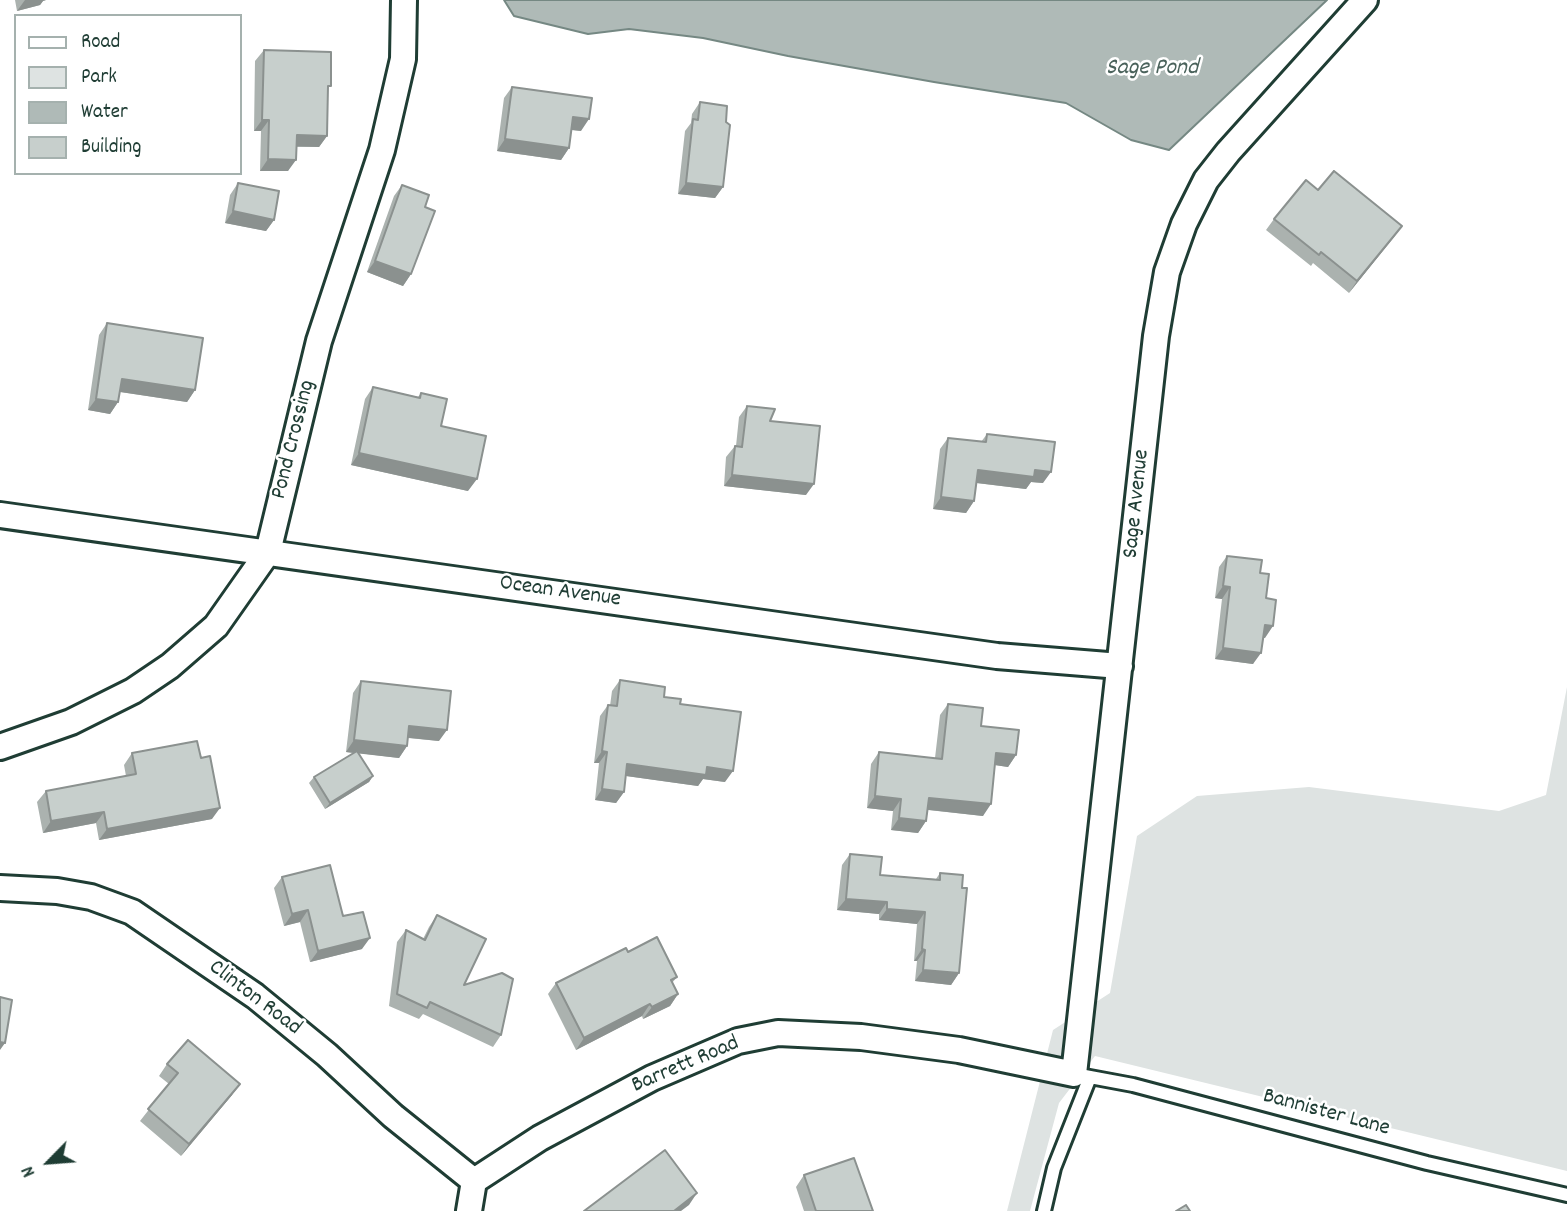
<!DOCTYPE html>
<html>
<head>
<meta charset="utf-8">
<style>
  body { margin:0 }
  #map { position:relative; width:1567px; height:1211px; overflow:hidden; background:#fff; font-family:Dekko,sans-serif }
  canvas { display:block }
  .legend { position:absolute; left:14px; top:14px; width:228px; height:161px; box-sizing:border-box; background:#fff; border:2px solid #a5b1ae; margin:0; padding:9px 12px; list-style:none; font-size:21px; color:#1f3d34 }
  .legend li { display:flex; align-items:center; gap:14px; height:35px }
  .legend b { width:35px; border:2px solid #a5b1ae }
  .north { position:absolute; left:14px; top:1127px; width:70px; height:70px; -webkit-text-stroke:5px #fff; paint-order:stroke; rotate:245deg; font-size:19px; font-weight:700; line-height:28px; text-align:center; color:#1f3d34 }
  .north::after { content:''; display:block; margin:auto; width:24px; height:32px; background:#1f3d34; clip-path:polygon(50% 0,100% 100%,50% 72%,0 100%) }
</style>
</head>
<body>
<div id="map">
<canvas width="1567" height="1211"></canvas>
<ul class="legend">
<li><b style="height:9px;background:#fff"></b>Road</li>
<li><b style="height:19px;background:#dee3e2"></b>Park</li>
<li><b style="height:19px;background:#afbab7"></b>Water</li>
<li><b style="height:19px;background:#c7cfcc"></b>Building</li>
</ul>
<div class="north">N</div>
</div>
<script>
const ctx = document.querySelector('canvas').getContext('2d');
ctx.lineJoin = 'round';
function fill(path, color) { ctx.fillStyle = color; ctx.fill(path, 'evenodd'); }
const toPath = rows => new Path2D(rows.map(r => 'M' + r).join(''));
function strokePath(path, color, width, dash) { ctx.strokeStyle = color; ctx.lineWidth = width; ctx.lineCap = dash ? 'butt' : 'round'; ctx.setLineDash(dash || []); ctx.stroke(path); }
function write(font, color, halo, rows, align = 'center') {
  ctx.font = font + ' Dekko,sans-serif'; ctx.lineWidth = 5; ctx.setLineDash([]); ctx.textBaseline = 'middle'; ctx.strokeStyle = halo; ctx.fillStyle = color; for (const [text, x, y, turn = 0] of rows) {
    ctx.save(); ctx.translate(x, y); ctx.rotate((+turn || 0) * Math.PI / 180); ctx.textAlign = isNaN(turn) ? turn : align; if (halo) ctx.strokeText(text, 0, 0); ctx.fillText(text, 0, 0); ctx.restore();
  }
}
const green = toPath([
  [1567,687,1567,1171,1095,1056,1059,1103,1030,1211,1007,1211,1053,1030,1110,993,1137,836,1197,796,1309,787,1499,811,1546,795]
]);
const water = toPath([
  [504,0,1327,0,1169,150,1131,140,1066,103,934,82,788,56,703,38,629,29,588,34,514,16,504,0]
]);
const lane = toPath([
  [1074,1074,1133,1085,1427,1163,1567,1195],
  [1044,1211,1054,1168,1090,1077]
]);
const street = toPath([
  [0,515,997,656,1120,666],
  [0,747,71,722,133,691,170,666,216,626,268,552,319,341,382,150,403,59,404,0],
  [0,888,57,891,91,897,132,912,255,996,327,1055,393,1116,474,1181],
  [469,1211,474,1181,540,1138,652,1078,738,1041,778,1033,861,1037,959,1050,1074,1074,1156,336,1167,272,1184,224,1206,180,1228,152,1365,0]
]);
const wall = toPath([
  [15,0,46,0,43,1,40,5,17,11],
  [264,50,328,90,327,136,319,147,296,147,288,171,260,171,261,131,254,131,255,61],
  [512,87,581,131,571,130,569,148,561,160,497,151,504,98],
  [700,102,726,122,723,187,715,198,678,194,685,131,691,123,692,114],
  [238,183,274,220,266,231,225,223,230,195],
  [402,185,425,207,411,274,403,286,367,272,394,196],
  [1318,190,1402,226,1349,293,1313,263,1311,266,1266,230,1274,219],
  [107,323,195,390,187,402,120,392,118,402,110,414,88,410,99,335],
  [373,387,418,397,421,393,441,426,468,491,351,465,365,399],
  [747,406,770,421,806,495,724,486,726,457,735,446,736,446,739,417],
  [987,434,1043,483,1031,482,1026,489,976,483,974,501,966,513,933,509,940,449,948,438,981,442],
  [1227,556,1260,573,1266,598,1265,638,1263,638,1253,664,1215,659,1222,599,1215,598,1219,567],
  [620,680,680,704,725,782,703,779,698,786,626,776,624,792,616,803,595,800,599,763,594,763,600,716,608,705,610,706,612,691],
  [361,681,439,741,408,738,407,746,399,758,358,753,373,776,369,782,325,809,309,783,314,777,353,753,346,752,353,693],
  [948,704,981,726,1016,755,1008,767,995,765,983,816,928,810,926,821,918,833,891,830,893,811,867,808,871,764,879,752,935,758,940,715],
  [132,753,212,819,99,840,96,823,43,833,37,802,46,791,126,776,124,765],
  [850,854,880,875,936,879,940,873,959,973,951,985,915,981,917,961,914,961,917,924,879,920,879,914,837,910,842,865],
  [282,877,343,916,362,949,310,962,300,922,284,926,274,888],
  [437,915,464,985,501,1035,493,1047,423,1014,419,1019,389,1006,397,942,406,930,423,939,429,927],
  [677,977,672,983,678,994,670,1006,643,1019,642,1016,576,1050,548,994,556,983],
  [167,1064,232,1095,181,1156,140,1121,169,1084,159,1076],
  [804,1175,873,1211,804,1211,796,1187]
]);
const shadedWall = toPath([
  [25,0,46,0,43,1,40,5,17,11],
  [573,117,589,119,581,131,565,129],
  [262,120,269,120,261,131,254,131],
  [297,135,327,136,319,147,289,146],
  [505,139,569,148,561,160,497,151],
  [268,159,296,160,288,171,260,171],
  [686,183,723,187,715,198,678,194],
  [233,211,274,220,266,231,225,223],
  [1402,226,1394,237,1349,293,1357,281],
  [375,261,411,274,403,286,367,272],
  [122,379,195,390,187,402,114,391],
  [96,399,118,402,110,414,88,410],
  [359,453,477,479,468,491,351,465],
  [978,470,1035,470,1051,472,1043,483,1031,482,1026,489,969,482],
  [732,475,814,484,806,495,724,486],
  [941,497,974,501,966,513,933,509],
  [1223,586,1230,587,1222,599,1215,598],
  [1265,625,1273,626,1265,638,1257,637],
  [1223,648,1261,653,1253,664,1215,659],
  [409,726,447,730,439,741,401,737],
  [354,740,407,746,399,758,346,752],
  [602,751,607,752,599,763,594,763],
  [996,753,1016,755,1008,767,988,764],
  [627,764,707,767,733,771,725,782,703,779,698,786,619,775],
  [373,776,369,782,325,809,330,803],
  [602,789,624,792,616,803,595,800],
  [875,796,901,799,893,811,867,808],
  [929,798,991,804,983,816,921,809],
  [220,808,212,819,99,840,107,829],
  [104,812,96,823,43,833,51,821],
  [899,818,926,821,918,833,891,830],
  [846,899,887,902,879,914,837,910],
  [887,909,925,912,917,924,879,920],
  [308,910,300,922,284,926,292,914],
  [370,938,362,949,310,962,318,951],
  [922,949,925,950,917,961,914,961],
  [923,970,959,973,951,985,915,981],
  [678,994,670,1006,643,1019,652,1007],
  [650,1004,642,1016,576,1050,584,1038],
  [0,1042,5,1043,0,1050],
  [240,1084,232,1095,181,1156,189,1144],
  [697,1193,689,1205,681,1211,674,1211]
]);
const building = toPath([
  [264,50,331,52,331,86,328,86,327,136,297,135,296,160,268,159,269,120,262,120,264,50],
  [512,87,592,98,589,119,573,117,569,148,505,139,512,87],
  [700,102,727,106,726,122,730,125,723,187,686,183,693,119,698,120,700,102],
  [1334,171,1402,226,1357,281,1321,252,1319,255,1274,219,1306,180,1318,190,1334,171],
  [238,183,279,191,274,220,233,211,238,183],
  [402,185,429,195,425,207,435,211,411,274,375,261,402,185],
  [107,323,203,338,195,390,122,379,118,402,96,399,107,323],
  [373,387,420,398,421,393,447,399,441,426,486,436,477,479,359,453,373,387],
  [747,406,775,409,770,421,820,426,814,484,732,475,735,446,742,447,747,406],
  [987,434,1055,442,1051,472,1035,470,1034,477,978,470,974,501,941,497,948,438,986,442,987,434],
  [1227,556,1262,560,1260,573,1269,574,1266,598,1276,600,1273,626,1265,625,1261,653,1223,648,1230,587,1223,586,1227,556],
  [620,680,665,687,664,697,681,699,680,704,741,712,733,771,707,767,706,775,627,764,624,792,602,789,607,752,602,751,608,705,617,706,620,680],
  [361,681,451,691,447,730,409,726,407,746,354,740,361,681],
  [948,704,983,708,981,726,1019,730,1016,755,996,753,991,804,929,798,926,821,899,818,901,799,875,796,879,752,942,759,948,704],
  [197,741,201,758,210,756,220,808,107,829,104,812,51,821,46,791,136,774,132,753,197,741],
  [357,751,373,776,330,803,314,777,357,751],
  [850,854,882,857,880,875,940,880,940,873,963,875,962,888,967,888,959,973,923,970,925,950,922,949,925,912,887,909,887,902,846,899,850,854],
  [330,865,343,916,363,912,370,938,318,951,308,910,292,914,282,877,330,865],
  [437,915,486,939,464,985,502,973,513,979,501,1035,430,1002,427,1008,397,994,406,930,425,940,437,915],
  [657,937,677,977,671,980,678,994,652,1007,650,1004,584,1038,556,983,626,948,628,952,657,937],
  [0,997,12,1000,5,1043,0,1042,0,997],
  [188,1040,240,1084,189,1144,148,1109,178,1073,167,1064,188,1040],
  [665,1150,697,1193,674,1211,584,1211,665,1150],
  [854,1158,873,1211,816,1211,804,1175,854,1158],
  [1186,1205,1190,1211,1176,1211,1186,1205]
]);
const streetNames = [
  ["Pond Crossing",295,440,-76],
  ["Sage Avenue",1138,504,-84],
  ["Ocean Avenue",560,593,8],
  ["Clinton Road",254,999,37],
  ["Barrett Road",686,1066,-23],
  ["Bannister Lane",1326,1114,15]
];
const waterNames = [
  ["Sage Pond",1152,70]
];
fill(green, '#dee3e2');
fill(water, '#afbab7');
strokePath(water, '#758883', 2);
strokePath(lane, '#1f3d34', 18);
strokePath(street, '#1f3d34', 30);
strokePath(lane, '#fff', 12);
strokePath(street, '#fff', 24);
fill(wall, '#abb2af');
fill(shadedWall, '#8b918f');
fill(building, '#c7cfcc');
strokePath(building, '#8b918f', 2);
write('23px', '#1f3d34', '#fff', streetNames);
write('italic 24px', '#4a625b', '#fff', waterNames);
</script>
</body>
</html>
